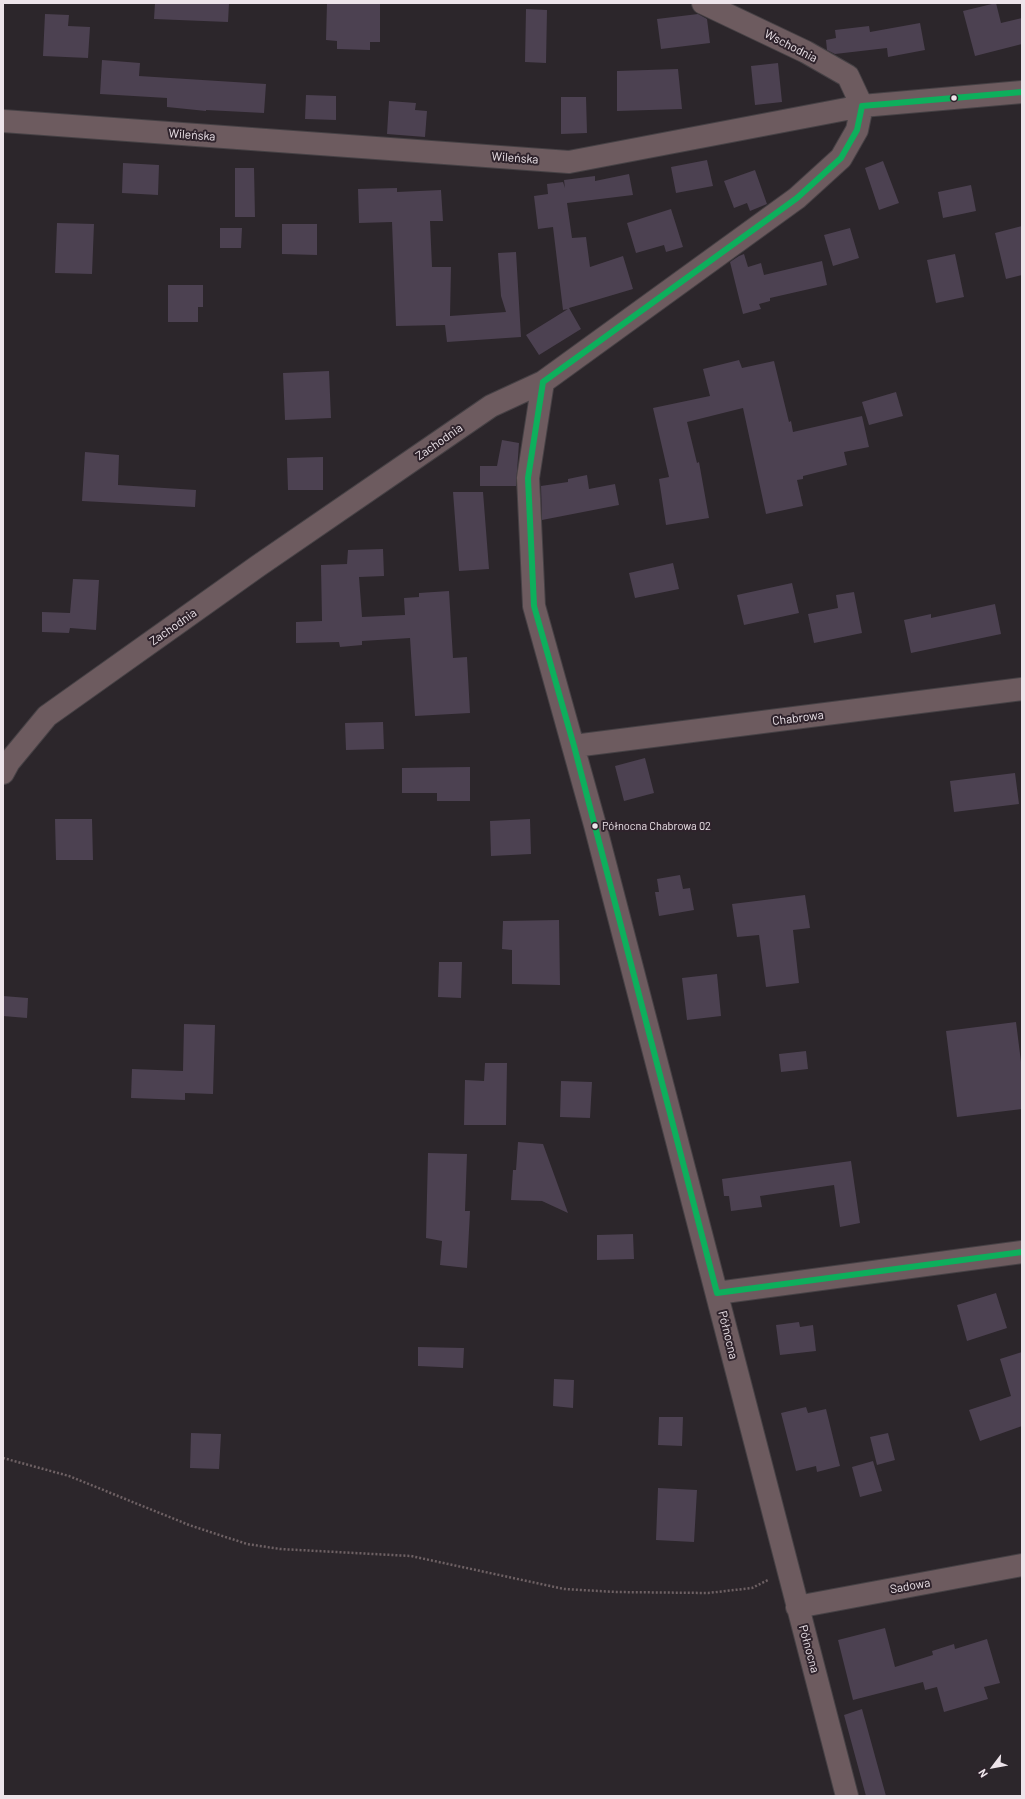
<!DOCTYPE html>
<html>
<head>
<meta charset="utf-8">
<style>
  body { margin:0 }
  #map { position:relative; width:1025px; height:1799px; overflow:hidden; background:#2c262b; font-family:Barlow,sans-serif }
  canvas { display:block }
  .frame { position:absolute; inset:0; border:4px solid #ede4ea; pointer-events:none }
  .north { position:absolute; left:973px; top:1747px; width:40px; height:40px; -webkit-text-stroke:3px #2f232c; paint-order:stroke; rotate:238deg; font-size:11px; font-weight:700; line-height:16px; text-align:center; color:#ede4ea }
  .north::after { content:''; display:block; margin:auto; width:14px; height:18px; background:#ede4ea; clip-path:polygon(50% 0,100% 100%,50% 72%,0 100%) }
</style>
</head>
<body>
<div id="map">
<canvas width="1025" height="1799"></canvas>
<div class="frame"></div>
<div class="north">N</div>
</div>
<script>
const ctx = document.querySelector('canvas').getContext('2d');
ctx.lineJoin = 'round';
function fill(path, color) { ctx.fillStyle = color; ctx.fill(path, 'evenodd'); }
const toPath = rows => new Path2D(rows.map(r => 'M' + r).join(''));
function strokePath(path, color, width, dash) { ctx.strokeStyle = color; ctx.lineWidth = width; ctx.lineCap = dash ? 'butt' : 'round'; ctx.setLineDash(dash || []); ctx.stroke(path); }
function write(font, color, halo, rows, align = 'center') {
  ctx.font = font + ' Barlow,sans-serif'; ctx.lineWidth = 4; ctx.setLineDash([]); ctx.textBaseline = 'middle'; ctx.strokeStyle = halo; ctx.fillStyle = color; for (const [text, x, y, turn = 0] of rows) {
    ctx.save(); ctx.translate(x, y); ctx.rotate((+turn || 0) * Math.PI / 180); ctx.textAlign = isNaN(turn) ? turn : align; if (halo) ctx.strokeText(text, 0, 0); ctx.fillText(text, 0, 0); ctx.restore();
  }
}
const building = toPath([
  [155,3,229,3,228,22,154,19],
  [327,3,380,3,380,42,370,42,370,50,337,49,337,41,326,40],
  [996,3,1001,23,1022,18,1022,44,975,56,963,11],
  [526,9,547,10,546,63,525,62],
  [45,14,69,15,68,26,90,27,88,58,43,56],
  [698,14,707,19,710,43,661,49,657,19],
  [920,23,925,50,888,57,887,48,835,54,827,50,826,40,836,38,835,30,869,26,870,32],
  [102,60,140,63,139,76,266,84,264,113,206,110,206,111,167,107,167,98,100,94],
  [778,63,782,102,755,105,751,66],
  [678,69,682,109,617,111,617,71],
  [306,95,336,96,336,120,305,119],
  [561,97,586,97,587,133,561,134],
  [389,101,416,103,415,110,427,111,425,137,387,134],
  [707,160,713,186,676,193,671,167],
  [883,161,899,203,879,210,865,168],
  [123,163,159,165,158,195,122,193],
  [235,168,254,168,255,217,235,217],
  [755,170,767,204,750,211,747,203,734,208,724,181],
  [629,174,633,195,567,203,572,238,586,237,590,267,623,256,633,289,569,308,581,329,539,355,526,335,568,309,563,310,553,227,538,229,534,196,548,194,547,184,563,182,565,188,564,180,595,176,595,181],
  [971,185,976,211,943,218,938,192],
  [397,188,397,192,441,190,443,221,430,221,432,267,451,267,450,316,506,312,501,296,498,253,516,252,521,337,447,342,445,325,396,326,392,222,359,223,358,189],
  [671,209,683,247,666,252,664,245,636,253,627,223],
  [57,223,94,224,92,274,55,273],
  [282,224,317,224,317,255,282,254],
  [1022,226,1022,275,1006,279,995,233],
  [220,228,242,228,241,248,220,248],
  [850,228,859,258,833,266,824,235],
  [744,254,748,267,761,263,764,275,822,261,827,285,770,298,770,301,759,304,761,309,743,314,730,262,739,256],
  [955,254,964,297,936,303,927,260],
  [168,285,203,285,203,307,198,307,198,322,168,322],
  [739,360,742,368,774,361,789,422,791,421,793,432,862,416,869,447,844,452,847,465,803,476,803,479,797,480,803,506,766,514,743,408,687,422,697,463,699,462,709,518,666,525,659,479,669,477,653,408,710,396,703,369],
  [329,371,331,418,285,420,283,373],
  [896,392,903,416,869,425,862,402],
  [502,440,519,443,516,486,480,486,480,466,497,466],
  [85,452,119,455,118,485,196,490,195,507,82,501],
  [323,457,323,490,288,490,287,458],
  [587,475,589,489,615,484,619,505,542,520,541,486,568,482,568,479],
  [453,492,483,492,489,569,459,571],
  [383,549,384,576,359,577,362,617,405,615,404,598,419,597,419,593,449,591,453,658,467,657,470,713,415,716,410,638,362,641,362,645,340,647,339,642,296,643,296,622,322,621,321,565,347,564,348,550],
  [673,563,679,589,635,598,629,573],
  [73,579,99,580,96,630,70,628,69,633,42,632,42,612,70,613],
  [792,583,799,613,744,625,737,595],
  [854,592,862,633,814,643,808,614,838,608,836,595],
  [995,604,1001,634,911,653,904,620,931,614,931,618],
  [383,722,384,749,346,750,345,723],
  [645,758,654,793,624,801,615,766],
  [470,767,470,801,437,801,437,793,402,793,402,768],
  [1015,773,1019,804,954,812,950,781],
  [55,819,92,819,93,860,56,860],
  [530,819,531,854,491,856,490,821],
  [680,875,683,889,690,888,694,910,659,916,655,892,659,892,657,879],
  [805,895,810,928,793,930,799,983,766,987,759,935,737,937,732,904],
  [559,920,560,985,512,984,512,950,502,949,503,921],
  [439,962,462,962,461,998,438,997],
  [717,974,721,1016,687,1020,682,978],
  [3,996,28,998,27,1018,3,1016],
  [1016,1022,1022,1070,1022,1109,957,1117,946,1031],
  [184,1024,215,1025,213,1094,185,1093,185,1100,131,1098,132,1069,183,1071],
  [806,1051,808,1069,781,1072,779,1054],
  [485,1063,507,1063,506,1125,464,1125,465,1080,484,1081],
  [561,1081,592,1082,590,1118,560,1117],
  [518,1142,543,1144,568,1213,542,1201,511,1200,513,1170,516,1170],
  [428,1153,467,1154,465,1211,470,1211,467,1268,440,1265,442,1241,426,1238],
  [851,1161,860,1223,840,1227,834,1185,760,1196,762,1207,731,1211,729,1196,724,1196,722,1179],
  [633,1234,634,1259,597,1260,597,1235],
  [996,1293,1007,1328,967,1341,957,1305],
  [799,1322,800,1327,813,1325,816,1351,780,1355,776,1325],
  [418,1347,464,1348,463,1368,418,1366],
  [1022,1352,1022,1426,980,1441,969,1410,1011,1396,1000,1359],
  [554,1379,574,1380,573,1408,553,1406],
  [806,1407,808,1413,826,1409,840,1466,817,1472,816,1466,796,1471,781,1413],
  [659,1417,683,1417,682,1446,658,1445],
  [191,1433,221,1434,219,1469,190,1468],
  [888,1433,895,1460,877,1465,870,1437],
  [873,1461,882,1491,860,1497,852,1467],
  [658,1488,697,1490,694,1542,656,1540],
  [885,1628,895,1667,933,1655,932,1651,954,1644,955,1649,987,1639,1000,1683,984,1687,988,1699,944,1712,937,1687,925,1690,923,1682,853,1700,838,1640],
  [862,1709,886,1796,866,1796,844,1715]
]);
const path = toPath([
  [3,1458,69,1476,189,1525,247,1544,280,1549,411,1556,564,1589,616,1592,708,1593,752,1588,768,1580]
]);
const minor = toPath([
  [703,3,806,52,848,76,862,106],
  [3,121,569,162,862,106,1022,92],
  [543,382,528,478,534,606,595,825,847,1796],
  [574,746,1022,689],
  [3,773,9,762,47,716,258,566,491,406,543,382,797,198,841,158,857,130,862,106],
  [717,1293,1022,1252],
  [797,1607,1022,1565]
]);
const bus1 = toPath([
  [862,106,1022,92],
  [543,382,528,478,534,606,574,746,717,1293],
  [543,382,797,198,841,158,857,130,862,106],
  [717,1293,1022,1252]
]);
const markers = [
  [954,98,3.5,"#ede4ea"],
  [595,826,3.5,"#ede4ea"]
];
const busNames = [
  ["Północna Chabrowa 02",602,826]
];
const streetNames = [
  ["Wschodnia",791,46,27],
  ["Wileńska",192,135,4],
  ["Wileńska",515,158,4],
  ["Zachodnia",439,442,-35],
  ["Zachodnia",173,627,-35],
  ["Chabrowa",798,718,-7],
  ["Północna",728,1335,76],
  ["Sadowa",910,1586,-10],
  ["Północna",809,1649,75]
];
fill(building, '#4c4151');
strokePath(minor, '#464145', 24);
strokePath(path, '#6e6164', 2.5, [2, 2]);
strokePath(minor, '#6d5b5f', 22);
strokePath(bus1, '#0daf5c', 6);
for (const [x, y, r, color] of markers) { const dot = new Path2D(); dot.arc(x, y, r, 0, 2 * Math.PI); ctx.fillStyle = color; ctx.fill(dot); strokePath(dot, '#2f232c', 1.5); }
write('11px', '#ede4ea', '#2f232c', busNames, 'left');
write('12px', '#ede4ea', '#2f232c', streetNames);
</script>
</body>
</html>
